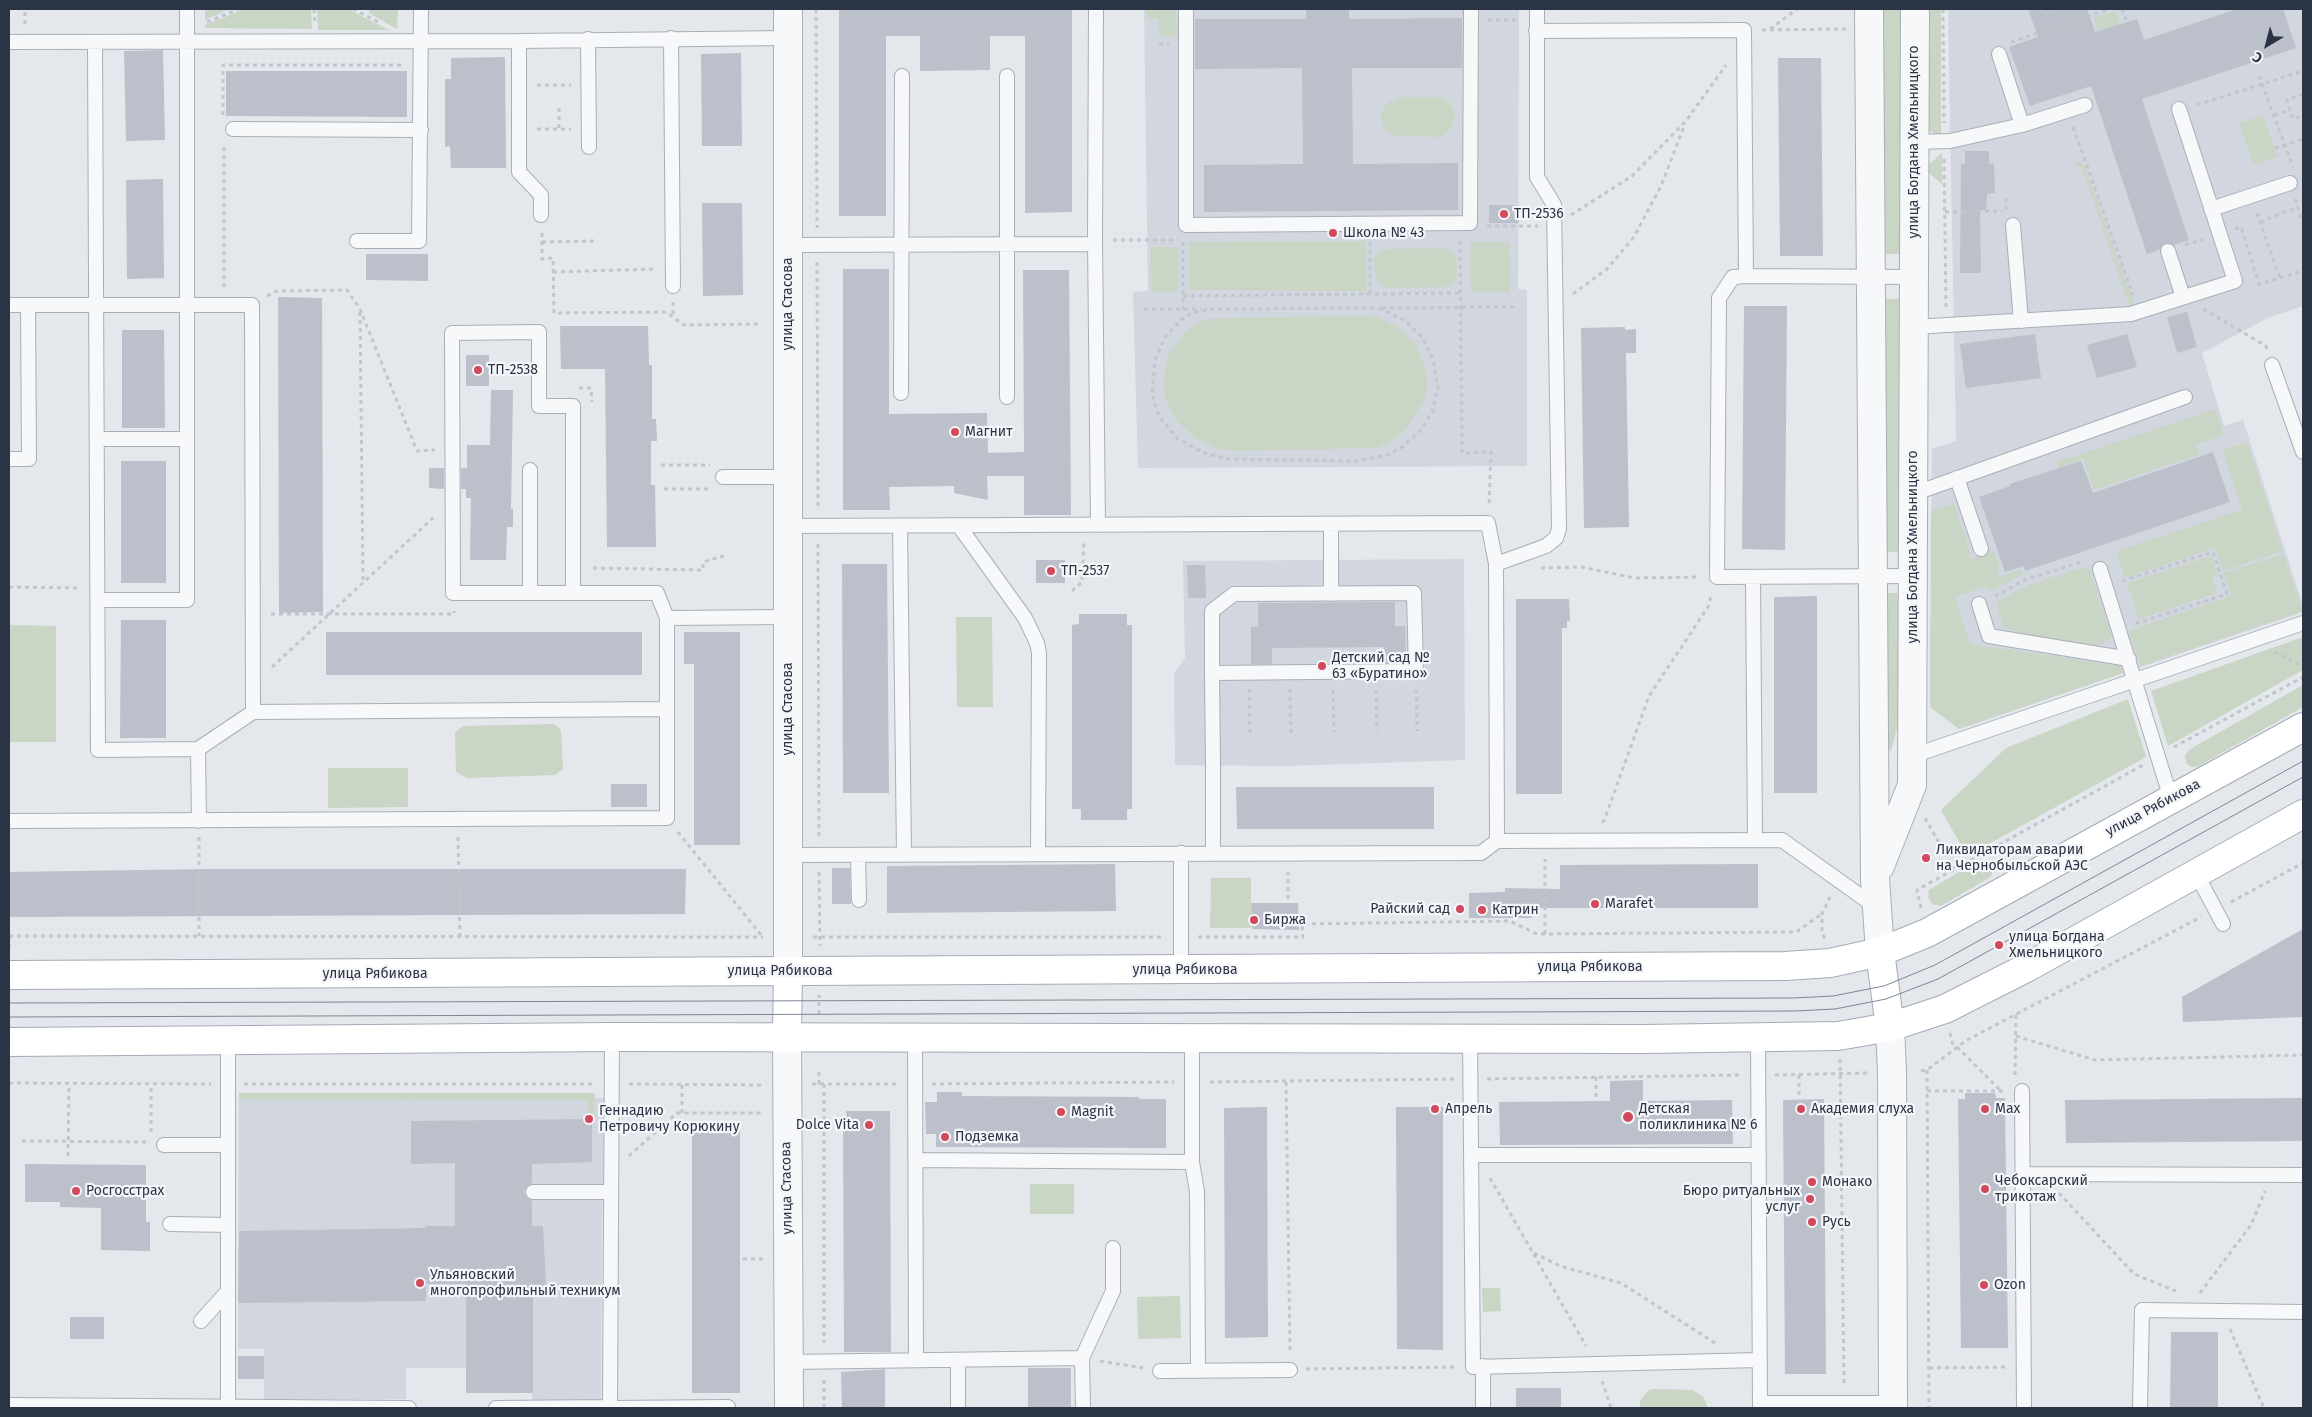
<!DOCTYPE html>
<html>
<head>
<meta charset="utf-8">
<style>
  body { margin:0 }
  #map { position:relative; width:2312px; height:1417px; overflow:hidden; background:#e4e7ec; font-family:"Fira Sans",sans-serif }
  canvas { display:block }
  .frame { position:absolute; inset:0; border:10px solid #2b3445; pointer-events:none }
  .north { position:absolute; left:2242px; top:20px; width:50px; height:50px; -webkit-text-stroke:4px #f4f6f9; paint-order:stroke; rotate:217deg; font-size:14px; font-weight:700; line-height:20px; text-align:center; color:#2b3445 }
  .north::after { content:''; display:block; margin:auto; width:18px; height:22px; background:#2b3445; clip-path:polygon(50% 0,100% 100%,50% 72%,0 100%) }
</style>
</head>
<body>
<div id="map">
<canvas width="2312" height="1417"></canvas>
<div class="frame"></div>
<div class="north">С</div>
</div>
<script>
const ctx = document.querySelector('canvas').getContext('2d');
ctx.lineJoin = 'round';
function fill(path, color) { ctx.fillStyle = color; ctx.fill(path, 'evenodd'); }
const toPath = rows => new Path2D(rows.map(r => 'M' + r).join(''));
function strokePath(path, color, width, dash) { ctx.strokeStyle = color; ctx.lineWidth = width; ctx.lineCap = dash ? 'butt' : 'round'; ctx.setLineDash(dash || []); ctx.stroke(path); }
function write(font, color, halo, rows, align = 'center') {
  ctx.font = font + ' "Fira Sans",sans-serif'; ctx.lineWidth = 4.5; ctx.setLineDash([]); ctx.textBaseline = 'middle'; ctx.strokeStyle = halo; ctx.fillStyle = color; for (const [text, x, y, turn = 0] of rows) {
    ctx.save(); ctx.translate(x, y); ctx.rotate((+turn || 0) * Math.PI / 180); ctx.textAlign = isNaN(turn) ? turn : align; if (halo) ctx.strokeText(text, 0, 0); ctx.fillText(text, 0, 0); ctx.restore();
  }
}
const built = toPath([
  [1144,9,1519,9,1518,289,1527,290,1527,466,1138,468,1133,292,1148,291],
  [1948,9,2303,9,2303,306,2268,318,2202,353,2224,426,2243,420,2303,606,2303,612,1959,729,1930,707,1932,449,1956,441],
  [1464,559,1465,760,1287,766,1175,765,1174,674,1185,658,1183,561],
  [239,1098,605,1098,602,1216,601,1400,532,1400,532,1393,466,1393,466,1368,406,1368,406,1399,264,1399,264,1349,238,1349]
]);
const green = toPath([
  [205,9,230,9,205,20],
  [245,9,311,9,312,29,205,28,205,25],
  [317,9,348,9,389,30,318,30],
  [369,9,398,9,397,29,369,13],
  [1147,9,1176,9,1177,37,1159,37,1159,18,1147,18],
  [1881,9,1902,9,1900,254,1880,254],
  [1923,9,1941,9,1941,137,1923,127],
  [2115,11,2120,24,2098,31,2094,18],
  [1400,97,1440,97,1447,100,1453,108,1455,114,1453,124,1446,133,1439,137,1393,136,1382,124,1381,114,1387,103],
  [2263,115,2278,157,2254,165,2239,123],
  [1942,153,1942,184,1924,169],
  [2077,161,2084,165,2135,306,2130,307,2082,169,2075,164],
  [1366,241,1366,291,1190,290,1189,242],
  [1470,242,1509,242,1510,292,1471,292],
  [1151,247,1178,247,1178,292,1151,292],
  [1445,248,1451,251,1457,260,1457,278,1450,286,1445,287,1387,288,1382,286,1376,278,1374,261,1376,256,1383,251,1388,249],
  [1881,299,1901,299,1901,552,1881,552],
  [1362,316,1377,317,1400,328,1416,345,1425,368,1427,383,1426,396,1408,427,1390,442,1377,448,1233,451,1219,449,1194,437,1177,421,1170,409,1165,396,1164,383,1167,357,1183,334,1195,325,1204,320,1217,318],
  [2215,409,2224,435,2196,444,2199,454,2094,490,2083,459,2059,468,2057,462],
  [2247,442,2283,551,2223,571,2215,548,2125,578,2116,551,2242,510,2223,450],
  [1954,504,1968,544,1971,559,1994,551,2000,569,1996,571,1998,577,2021,569,2023,574,1991,591,1984,587,1955,597,1970,644,2120,666,2123,673,1959,729,1930,707,1931,510],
  [2283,554,2303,611,2141,666,2129,631,2231,596,2224,573],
  [2212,556,2218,574,2212,576,2217,593,2139,619,2127,583],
  [2088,566,2112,637,2093,649,2061,644,2004,628,1996,603,2028,585],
  [1882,593,1902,593,1903,706,1891,751,1882,751],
  [956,617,992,617,993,707,957,707],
  [9,625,56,626,56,742,9,742],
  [2303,637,2303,670,2168,746,2151,691],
  [2303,685,2303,707,2197,767,2191,767,2186,763,2185,755,2190,749],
  [2128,699,2146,757,1967,856,1941,810,2006,748],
  [554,724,561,730,563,769,555,775,467,778,456,772,455,733,463,726],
  [328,768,408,768,408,807,328,808],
  [1979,860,1984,860,1992,868,1992,875,1989,878,1941,906,1932,904,1928,897,1929,890],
  [1211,878,1251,878,1251,928,1210,928],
  [239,1093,595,1093,594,1116,589,1116,588,1100,239,1099],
  [1030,1184,1074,1184,1074,1214,1030,1214],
  [1482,1288,1500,1288,1501,1311,1483,1312],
  [1180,1296,1181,1338,1138,1339,1137,1297],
  [1654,1389,1692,1390,1703,1396,1708,1408,1639,1408,1641,1399,1649,1390]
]);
const building = toPath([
  [839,9,1072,9,1072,212,1025,213,1025,36,990,36,990,70,920,71,920,36,886,36,886,216,839,216],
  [2028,9,2087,9,2095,32,2137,19,2144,40,2237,9,2283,9,2296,48,2142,99,2189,240,2174,245,2165,243,2159,250,2147,254,2091,86,2030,106,2009,47,2038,37],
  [1306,10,1349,10,1349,19,1462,18,1462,68,1352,68,1353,164,1458,163,1458,210,1204,212,1204,165,1303,164,1302,68,1195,69,1195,19,1306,19],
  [163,50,165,140,126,141,124,51],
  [741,53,742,146,702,146,701,54],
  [505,57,506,168,451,168,450,146,445,147,445,79,451,79,451,58],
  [1778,58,1821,58,1823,256,1780,256],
  [226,71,407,71,407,117,226,116],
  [1965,151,1989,151,1989,164,1994,163,1995,193,1987,194,1986,210,1980,210,1981,273,1960,273,1961,164,1965,164],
  [163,179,164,278,127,279,126,180],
  [702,203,742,203,743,295,703,296],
  [1489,205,1519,205,1519,223,1489,223],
  [366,254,428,254,428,281,366,280],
  [843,269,889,269,889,414,987,413,988,453,1024,452,1023,270,1069,270,1071,515,1024,515,1024,476,987,476,988,500,954,493,954,486,889,487,890,510,843,510],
  [278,297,322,298,323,612,279,613],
  [1744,306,1787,306,1785,550,1742,549],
  [2187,312,2197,347,2177,353,2167,317],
  [560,326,648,326,649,365,652,365,652,419,656,419,657,441,651,441,651,485,655,485,656,547,607,547,605,369,561,369],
  [1625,327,1625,330,1636,329,1636,353,1626,353,1629,527,1584,528,1581,328],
  [122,330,164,330,165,428,122,428],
  [2035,334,2041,378,1966,388,1960,344],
  [2127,334,2137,367,2097,378,2087,345],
  [466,355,489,355,489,386,466,386],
  [491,390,513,390,511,509,513,509,513,527,507,527,506,560,470,560,471,498,466,498,466,489,461,489,461,468,467,468,467,445,490,445],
  [2213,452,2230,502,2025,571,2024,566,2005,572,1979,497,2010,486,2010,484,2081,461,2093,493],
  [121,461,166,461,166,583,121,583],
  [429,468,444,468,444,489,429,488],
  [1036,560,1065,560,1065,583,1036,583],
  [842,564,887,564,889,793,843,793],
  [1187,565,1205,565,1206,598,1188,598],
  [1817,596,1817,793,1774,793,1774,597],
  [1516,599,1569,599,1570,621,1567,621,1567,628,1562,628,1562,794,1516,794],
  [1395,602,1395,626,1405,626,1406,662,1384,663,1384,647,1272,648,1272,664,1251,664,1251,627,1258,627,1258,603],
  [1079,614,1127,614,1127,625,1132,625,1132,809,1127,809,1127,820,1081,820,1081,809,1072,809,1072,625,1079,624],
  [121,620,166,620,166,738,120,738],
  [326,632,642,632,642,675,326,675],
  [684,632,740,632,740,845,694,845,694,664,684,664],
  [611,784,647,784,647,807,611,807],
  [1236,787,1434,787,1434,829,1237,829],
  [1115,864,1116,911,887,913,887,866],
  [1758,864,1758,908,1532,908,1532,918,1469,918,1469,893,1505,892,1505,888,1560,889,1560,865],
  [832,868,850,868,851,904,832,904],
  [209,869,686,869,685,914,9,917,9,872],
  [1251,903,1298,903,1299,930,1252,929],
  [2303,929,2303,1017,2183,1022,2182,997],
  [1643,1080,1643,1101,1732,1100,1733,1144,1500,1145,1499,1102,1610,1101,1610,1081],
  [937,1092,962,1092,962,1096,1139,1097,1139,1099,1166,1099,1166,1148,936,1147,936,1134,926,1134,925,1102,937,1102],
  [1965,1093,1995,1093,1996,1098,2005,1098,2008,1348,1961,1348,1958,1099,1965,1099],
  [2303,1098,2303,1141,2066,1143,2065,1100],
  [1824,1099,1826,1374,1785,1374,1783,1100],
  [1267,1107,1268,1337,1225,1338,1224,1108],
  [1396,1107,1443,1107,1443,1350,1397,1349],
  [846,1111,890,1111,891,1352,844,1352,843,1119,847,1119],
  [592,1119,592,1162,532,1164,532,1183,526,1187,524,1192,526,1197,532,1201,532,1226,543,1226,545,1267,546,1287,533,1287,533,1393,466,1393,466,1284,426,1284,426,1301,238,1303,239,1231,426,1228,425,1226,455,1226,455,1163,411,1164,411,1121],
  [692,1123,740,1123,740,1393,692,1393],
  [25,1164,146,1165,146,1222,150,1222,150,1251,101,1250,101,1208,60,1207,60,1202,25,1202],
  [70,1317,104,1317,104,1339,70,1339],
  [2171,1332,2218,1332,2218,1408,2170,1408],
  [238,1356,264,1356,264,1379,238,1379],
  [1028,1368,1071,1368,1071,1408,1028,1408],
  [885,1369,885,1408,842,1408,841,1372],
  [1516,1388,1561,1388,1561,1408,1516,1408]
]);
const path = toPath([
  [314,9,315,24],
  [353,9,380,23],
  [816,9,817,228],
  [1943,9,1944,123],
  [2041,9,2043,15,2064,9],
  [2122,9,2126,20],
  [2140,9,2141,9],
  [1488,20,1519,20],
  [207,22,239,9],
  [25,24,25,9],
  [1770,29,1797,9],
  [1762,30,1846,29],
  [2011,42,2110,9],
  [1159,44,1169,44],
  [2259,76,2293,167],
  [537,85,571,85],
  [2303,94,2287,100,2293,119,2303,116],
  [2197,105,2303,71],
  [559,108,559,129],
  [223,115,223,65,404,65],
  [2274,115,2290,110],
  [2073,127,2133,295],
  [537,129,571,129],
  [2275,148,2303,139],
  [1944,159,1946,308],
  [2006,198,2006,210],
  [2295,199,2303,225],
  [1945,212,2002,211],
  [2257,213,2280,278],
  [1571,215,1632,176,1686,121,1726,65],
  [2260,222,2298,207],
  [1487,226,1538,226],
  [2235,229,2241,227,2259,284,2303,271],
  [542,233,542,259,553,258,554,313,666,312,684,325,761,324],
  [1113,240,1174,240],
  [1460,241,1462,453,1491,452,1489,505],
  [542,242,595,241],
  [1183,242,1183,309],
  [1370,242,1370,294],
  [2185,245,2203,240],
  [817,262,818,508],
  [553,272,655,269],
  [224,287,224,144],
  [1573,294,1607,269,1634,237,1661,186,1685,124],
  [267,296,277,291,347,290,360,309,417,451,435,450],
  [1183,296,1460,293],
  [673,302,673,317],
  [1379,308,1404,320,1422,337,1433,359,1438,389,1432,412,1420,431,1401,448,1387,455,1356,461,1226,459,1204,453,1178,439,1162,420,1156,409,1152,393,1155,360,1165,337,1182,319,1190,314,1209,309,1379,308],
  [1382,308,1516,307],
  [1144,309,1201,309],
  [2203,309,2266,346,2267,350],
  [360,312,363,582],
  [579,388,591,388,592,402],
  [661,465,710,465],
  [664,489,710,489],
  [818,544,819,838],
  [593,568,703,570,703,562,724,556],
  [1541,568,1582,567,1635,578,1699,577],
  [2122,581,2213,552,2227,594,2134,624],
  [9,587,80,588],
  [1072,591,1082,582,1084,541],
  [1995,596,2025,580,2084,561],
  [271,614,454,614,454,611],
  [2274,652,2303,666],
  [272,667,434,517],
  [1249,689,1250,734],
  [1290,689,1291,734],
  [1416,689,1417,731],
  [1333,690,1334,732],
  [1376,690,1377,731],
  [2174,747,2303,677],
  [1925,818,1954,869],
  [1602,822,1604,821,1649,696,1708,607,1712,593],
  [678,832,762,936],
  [199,837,199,936],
  [458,837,460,937],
  [819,872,820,946],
  [1288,899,1288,872],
  [2231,902,2303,863],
  [1921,908,1917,890,2143,765],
  [1545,934,1545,859],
  [9,936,763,937],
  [813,937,1164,937],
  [1198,937,1303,937,1302,924,1510,921,1537,934,1796,932,1822,914],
  [1825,938,1822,934,1822,914,1831,895],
  [9,948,9,936],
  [819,1014,819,995],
  [1950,1033,1954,1049],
  [2016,1036,2095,1060,2303,1055],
  [1957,1047,2001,1091],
  [1840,1059,1844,1385],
  [1927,1070,1929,1408],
  [1921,1071,1927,1070,1967,1040,2201,917],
  [1775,1075,1867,1073],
  [1799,1075,1799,1097],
  [2015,1075,2016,1014],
  [1596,1077,1596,1098],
  [1487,1079,1741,1075],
  [1210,1082,1454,1079],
  [1286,1082,1290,1352],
  [9,1083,211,1084],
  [244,1084,596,1084],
  [629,1084,763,1085],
  [812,1084,899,1084],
  [819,1084,819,1070],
  [824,1084,824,1343],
  [932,1084,1174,1082],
  [1927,1091,2004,1091],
  [682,1113,682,1084],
  [151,1132,151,1084],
  [22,1141,148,1142],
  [68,1156,69,1084],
  [629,1156,677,1113,764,1113],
  [1490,1178,1586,1346],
  [2059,1193,2134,1274,2176,1291],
  [1534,1253,1560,1266,1621,1283,1715,1343],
  [743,1259,763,1259],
  [2200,1293,2251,1225,2265,1191],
  [2230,1329,2264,1408],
  [1100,1361,1143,1368],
  [1929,1368,2008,1367],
  [1306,1369,1455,1367],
  [824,1380,824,1408],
  [1602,1381,1611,1408]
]);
const service = toPath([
  [1096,9,1095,240,1098,525],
  [1186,9,1186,225,1470,223,1471,9],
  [1536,31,1744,30,1746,276,1733,277,1719,298,1717,577,1913,576],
  [671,38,673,286],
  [588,39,589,147],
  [9,42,519,41],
  [95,42,98,750,198,749],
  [1999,54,2022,125],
  [1007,76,1007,397],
  [233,129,421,130],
  [1914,142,1950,141,2022,125,2085,105],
  [2211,209,2290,183],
  [541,215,541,195,519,172,519,41,788,38],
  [2013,225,2021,321],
  [357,241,419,241,421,9],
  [788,245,1095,244],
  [2168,251,2183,297],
  [1746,276,1914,277],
  [9,305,252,305,253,712],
  [1914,327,2131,314,2235,281,2179,109],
  [2272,365,2303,452],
  [901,393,902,76],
  [97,439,187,439],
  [9,459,29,459,28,305],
  [723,477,788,477],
  [1957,478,1981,549],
  [1913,494,2185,397],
  [1331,524,1331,594],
  [788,526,1488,523,1496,564,1497,841],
  [900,526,904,855],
  [959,526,1025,618,1037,643,1039,653,1038,853],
  [1496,564,1546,546,1556,538,1559,529,1554,205,1537,177,1537,9],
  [2100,569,2171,799],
  [1753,577,1755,840],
  [530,593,530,470],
  [573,593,453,593,452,333,539,332,539,406,573,406,573,593,657,593,667,618],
  [98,600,187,600,187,9],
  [1979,604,1989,636,2129,659],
  [1212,673,1416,671,1414,593,1234,594,1212,611,1212,673,1213,765,1213,853],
  [1912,756,2303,623],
  [9,821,667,818,667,618,788,617],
  [199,821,198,749,253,712,667,709],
  [1181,853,1181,970],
  [788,855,1481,853,1497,841,1782,840,1876,907],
  [858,855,859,900],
  [2196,873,2223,924],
  [915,1037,916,1360],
  [1192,1037,1192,1162,1197,1192,1198,1371],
  [1470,1038,1473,1367,1760,1360],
  [228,1039,228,1406],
  [1758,1039,1760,1408],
  [2022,1091,2024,1408],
  [164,1145,228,1145],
  [1471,1155,1759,1155],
  [916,1160,1192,1162],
  [2022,1174,2303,1175],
  [533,1192,611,1192],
  [170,1224,228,1225],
  [201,1321,228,1291],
  [1082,1358,1113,1291,1113,1248],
  [958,1360,958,1408],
  [788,1362,1082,1358,1083,1408],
  [1483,1366,1483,1408],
  [1160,1371,1290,1370],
  [1760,1403,1893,1403],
  [9,1405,409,1408],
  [496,1408,610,1407,612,1037],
  [611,1408,728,1407],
  [2140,1408,2142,1310,2303,1312]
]);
const minor = toPath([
  [788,9,788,971],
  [1869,9,1875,879,1880,952],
  [1880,866,1912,785,1915,9],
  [787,1036,789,1408]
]);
const tertiary = toPath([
  [1890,1027,1892,1072,1893,1408]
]);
const primary = toPath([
  [1880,952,1890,1027],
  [9,975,1785,966,1830,963,1880,952,1927,933,2303,727],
  [787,1036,788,971],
  [9,1042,612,1037,1644,1039,1838,1036,1890,1027,1945,1009,2028,967,2303,814]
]);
const tram = toPath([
  [9,1003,1793,998,1833,996,1884,986,1935,965,2303,761],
  [9,1017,1795,1011,1835,1009,1886,999,1938,979,2303,777]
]);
const markers = [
  [1504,214,5,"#d1495b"],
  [1333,233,5,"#d1495b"],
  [478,370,5,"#d1495b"],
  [955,432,5,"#d1495b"],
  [1051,571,5,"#d1495b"],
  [1322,666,5,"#d1495b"],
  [1926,858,5,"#d1495b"],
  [1595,904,5,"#d1495b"],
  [1460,909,5,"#d1495b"],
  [1482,910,5,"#d1495b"],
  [1254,920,5,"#d1495b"],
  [1999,945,5,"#d1495b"],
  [1435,1109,5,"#d1495b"],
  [1801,1109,5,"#d1495b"],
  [1985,1109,5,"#d1495b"],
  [1061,1112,5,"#d1495b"],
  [1628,1117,6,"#d1495b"],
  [589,1119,5,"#d1495b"],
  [869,1125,5,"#d1495b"],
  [945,1137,5,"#d1495b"],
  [1812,1182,5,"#d1495b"],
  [1985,1189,5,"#d1495b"],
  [76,1191,5,"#d1495b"],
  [1810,1199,5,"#d1495b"],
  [1812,1222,5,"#d1495b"],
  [420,1283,5,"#d1495b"],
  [1984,1285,5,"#d1495b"]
];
const streetNames = [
  ["улица Богдана Хмельницкого",1914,142,-90],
  ["улица Стасова",788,304,-90],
  ["улица Богдана Хмельницкого",1913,547,-90],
  ["улица Стасова",788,709,-90],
  ["улица Рябикова",2153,808,-28],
  ["улица Рябикова",1590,967],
  ["улица Рябикова",1185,970],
  ["улица Рябикова",780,971],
  ["улица Рябикова",375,974],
  ["улица Стасова",787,1188,-91]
];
const poiNames = [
  ["ТП-2536",1514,214],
  ["Школа № 43",1343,233],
  ["ТП-2538",488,370],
  ["Магнит",965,432],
  ["ТП-2537",1061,571],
  ["Детский сад №",1332,658],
  ["63 «Буратино»",1332,674],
  ["Ликвидаторам аварии",1936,850],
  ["на Чернобыльской АЭС",1936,866],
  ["Marafet",1605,904],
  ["Райский сад",1450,909,"right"],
  ["Катрин",1492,910],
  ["Биржа",1264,920],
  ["улица Богдана",2009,937],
  ["Хмельницкого",2009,953],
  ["Апрель",1445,1109],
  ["Детская",1639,1109],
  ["поликлиника № 6",1639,1125],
  ["Академия слуха",1811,1109],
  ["Max",1995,1109],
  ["Геннадию",599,1111],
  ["Петровичу Корюкину",599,1127],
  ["Magnit",1071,1112],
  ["Dolce Vita",859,1125,"right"],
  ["Подземка",955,1137],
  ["Чебоксарский",1995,1181],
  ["трикотаж",1995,1197],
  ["Монако",1822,1182],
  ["Росгосстрах",86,1191],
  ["Бюро ритуальных",1800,1191,"right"],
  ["услуг",1800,1207,"right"],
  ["Русь",1822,1222],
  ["Ульяновский",430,1275],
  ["многопрофильный техникум",430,1291],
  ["Ozon",1994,1285]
];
fill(built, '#d2d6de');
fill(green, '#c9d6c5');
fill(building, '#bbc0ca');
strokePath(service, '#a9aeb7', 16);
strokePath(minor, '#a9aeb7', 30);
strokePath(tertiary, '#a9aeb7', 30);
strokePath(primary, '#a3abb8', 30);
strokePath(path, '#c2c5cb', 3, [4, 4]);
strokePath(service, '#f7f8fa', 14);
strokePath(minor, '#f7f8fa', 28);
strokePath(tertiary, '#f7f8fa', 28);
strokePath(primary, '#fff', 28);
strokePath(tram, '#7d8696', 1);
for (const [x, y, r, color] of markers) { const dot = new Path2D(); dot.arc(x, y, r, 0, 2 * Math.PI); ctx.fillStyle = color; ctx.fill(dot); strokePath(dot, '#f4f6f9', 2); }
write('14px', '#2b3445', '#f4f6f9', streetNames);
write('14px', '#2b3445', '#f4f6f9', poiNames, 'left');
</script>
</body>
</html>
